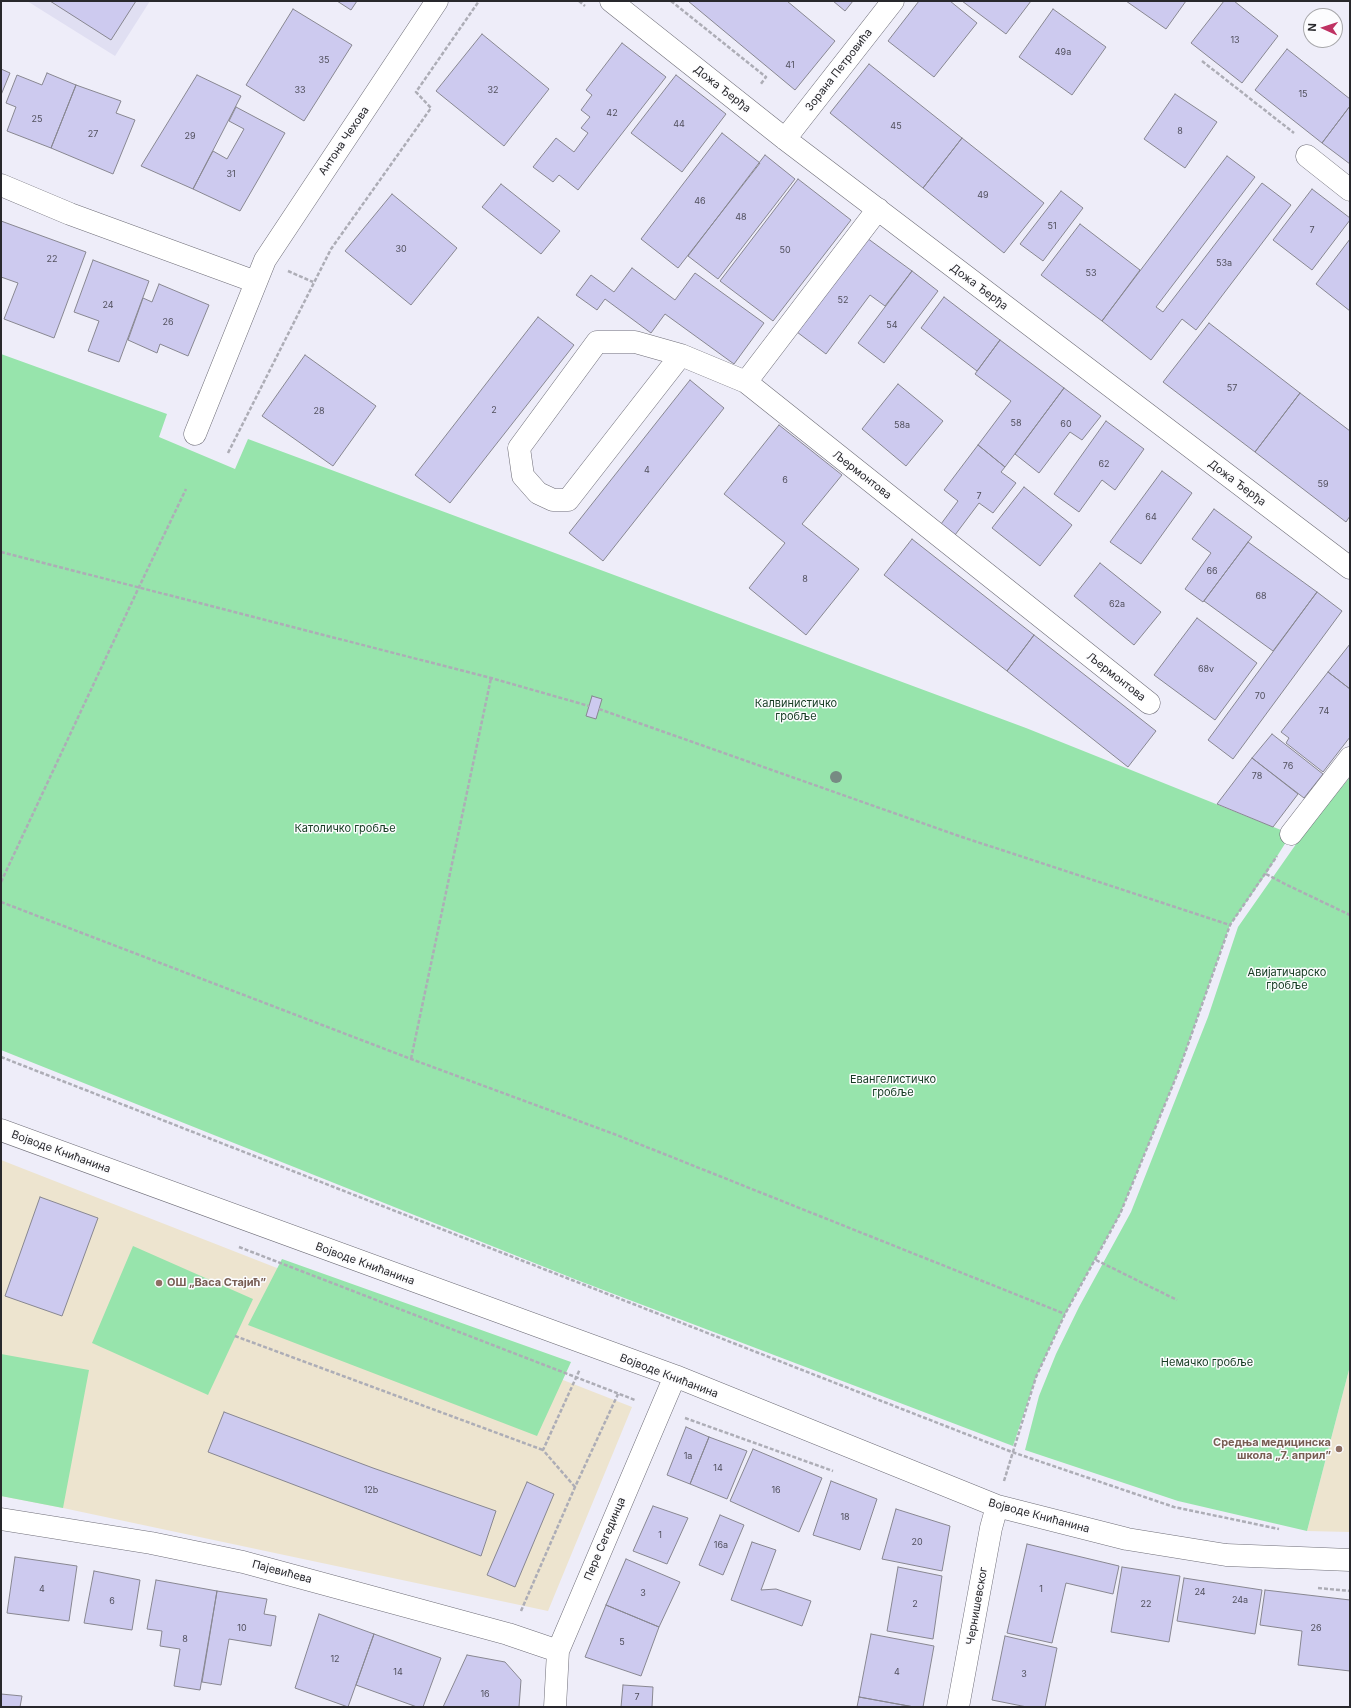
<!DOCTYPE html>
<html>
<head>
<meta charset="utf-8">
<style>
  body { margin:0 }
  #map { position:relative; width:1351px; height:1708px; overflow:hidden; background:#eeedf9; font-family:Inter,sans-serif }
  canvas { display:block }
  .frame { position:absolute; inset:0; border:2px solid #28282c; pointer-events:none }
  .north { position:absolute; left:1303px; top:8px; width:40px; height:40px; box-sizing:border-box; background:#fcfcfe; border:1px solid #a7a7aa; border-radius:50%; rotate:273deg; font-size:11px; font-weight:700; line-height:16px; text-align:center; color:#28282c }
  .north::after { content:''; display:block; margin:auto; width:14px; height:18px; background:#bf3263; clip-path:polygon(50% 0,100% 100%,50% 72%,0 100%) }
</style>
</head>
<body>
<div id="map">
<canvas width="1351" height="1708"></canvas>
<div class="frame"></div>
<div class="north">N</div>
</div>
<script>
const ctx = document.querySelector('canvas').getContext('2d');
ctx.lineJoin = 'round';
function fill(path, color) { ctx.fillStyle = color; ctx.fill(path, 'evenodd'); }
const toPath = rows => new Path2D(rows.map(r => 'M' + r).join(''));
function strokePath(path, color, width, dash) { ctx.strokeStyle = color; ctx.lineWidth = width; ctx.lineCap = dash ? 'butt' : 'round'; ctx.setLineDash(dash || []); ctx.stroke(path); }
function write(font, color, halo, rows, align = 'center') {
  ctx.font = font + ' Inter,sans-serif'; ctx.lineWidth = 3; ctx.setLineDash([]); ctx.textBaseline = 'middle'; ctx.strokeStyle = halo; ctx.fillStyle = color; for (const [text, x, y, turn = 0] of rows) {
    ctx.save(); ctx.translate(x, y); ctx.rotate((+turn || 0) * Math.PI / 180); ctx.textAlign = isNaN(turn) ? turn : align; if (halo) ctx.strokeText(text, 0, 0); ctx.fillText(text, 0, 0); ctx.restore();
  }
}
const built = toPath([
  [27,1,150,1,115,56]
]);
const education = toPath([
  [1,1160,632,1407,548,1611,63,1508,1,1496],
  [1350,1366,1350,1532,1307,1531]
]);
const green = toPath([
  [1,354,167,414,159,437,235,469,248,439,1026,728,1291,834,1266,874,1230,925,1179,1070,1120,1214,1065,1314,1036,1377,1013,1446,577,1280,1,1050],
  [1350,777,1350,1366,1307,1531,1178,1501,1025,1450,1039,1396,1056,1354,1079,1307,1131,1212,1208,1017,1238,927,1301,837],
  [133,1246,253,1299,208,1395,92,1343],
  [282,1259,571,1362,537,1436,248,1325],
  [1,1354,89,1370,63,1508,1,1496]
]);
const building = toPath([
  [50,1,136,1,111,40,50,1],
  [337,1,357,1,351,10,337,1],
  [688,1,787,1,835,41,795,90,688,1],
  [833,1,853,1,845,11,833,1],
  [919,1,950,1,977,23,934,77,888,41,919,1],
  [962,1,1031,1,1006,34,962,1],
  [1126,1,1186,1,1166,29,1126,1],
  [1224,1,1234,1,1278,36,1242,83,1191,43,1224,1],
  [293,9,352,45,304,121,246,85,293,9],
  [1053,9,1106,47,1072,95,1019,57,1053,9],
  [482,34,549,89,504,146,436,91,482,34],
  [622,43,666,77,578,190,559,175,553,182,533,167,556,138,574,152,588,133,581,128,590,117,581,110,592,95,586,90,622,43],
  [1287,49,1350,99,1350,106,1322,143,1255,90,1287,49],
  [869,64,962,138,923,188,830,113,869,64],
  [1,69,10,73,1,95,1,69],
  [47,73,76,85,51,148,7,131,16,107,6,103,17,75,42,85,47,73],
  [197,75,241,96,193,189,141,166,197,75],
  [676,75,726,114,682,172,631,133,676,75],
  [76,85,121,101,116,113,135,120,113,174,51,148,76,85],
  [1175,94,1217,122,1185,168,1144,139,1175,94],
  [1350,106,1350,164,1322,143,1350,106],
  [236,107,285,133,240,211,193,189,213,151,227,159,244,129,229,121,236,107],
  [722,133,760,163,678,268,641,239,722,133],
  [962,138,1044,203,1004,253,923,188,962,138],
  [765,155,795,179,718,279,688,256,765,155],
  [1227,156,1255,177,1156,307,1163,312,1262,183,1291,205,1196,330,1182,319,1151,360,1102,321,1227,156],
  [798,179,851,220,773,321,720,281,798,179],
  [501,184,560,231,541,254,482,207,501,184],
  [1312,189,1350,218,1350,220,1312,270,1273,240,1312,189],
  [1061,191,1083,208,1043,261,1020,244,1061,191],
  [392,194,457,248,411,305,345,251,392,194],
  [1,221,86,252,54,338,4,319,18,283,1,277,1,221],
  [1080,224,1140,270,1102,321,1041,275,1080,224],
  [867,238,912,271,885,306,870,295,826,354,797,332,867,238],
  [1350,239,1350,311,1316,284,1350,239],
  [93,260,149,281,119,362,88,351,99,321,74,312,93,260],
  [632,268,675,300,695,273,764,323,734,364,665,314,651,333,605,299,597,310,576,295,591,275,614,292,632,268],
  [912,271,938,291,884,363,858,343,912,271],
  [159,284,209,305,188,356,160,344,157,353,128,340,143,298,152,302,159,284],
  [944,297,1000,340,977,371,921,328,944,297],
  [538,317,574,345,450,503,415,475,538,317],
  [1209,323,1300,393,1255,452,1163,382,1209,323],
  [1000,340,1064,388,1005,467,978,445,1011,401,975,374,1000,340],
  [305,355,376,406,333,466,262,416,305,355],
  [690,380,724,408,603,561,569,533,690,380],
  [898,384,943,421,906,466,862,429,898,384],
  [1064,388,1101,416,1082,440,1070,432,1039,473,1015,454,1064,388],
  [1300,393,1350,431,1350,516,1346,522,1255,452,1300,393],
  [1106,421,1144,449,1115,490,1102,480,1079,512,1054,494,1106,421],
  [779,425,842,475,802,524,859,569,806,635,749,588,785,543,724,494,779,425],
  [978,445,1005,467,1001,472,1016,483,993,513,979,503,955,535,941,524,958,501,944,490,978,445],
  [1162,471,1192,493,1141,564,1110,542,1162,471],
  [1024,487,1072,525,1040,566,992,528,1024,487],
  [1214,509,1252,537,1203,602,1185,589,1211,553,1192,539,1214,509],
  [912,539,1034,635,1007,671,884,575,912,539],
  [1248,542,1317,592,1273,651,1204,601,1248,542],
  [1100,563,1161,612,1134,645,1074,596,1100,563],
  [1317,592,1342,611,1233,759,1208,740,1317,592],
  [1197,618,1257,663,1215,720,1154,675,1197,618],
  [1034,635,1156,731,1128,767,1007,671,1034,635],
  [1350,644,1350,689,1328,672,1350,644],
  [1328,672,1350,689,1350,737,1323,772,1286,743,1289,738,1281,732,1328,672],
  [592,696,602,699,596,719,586,716,592,696],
  [1272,734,1323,774,1304,798,1252,758,1272,734],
  [1252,758,1298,794,1273,827,1217,804,1252,758],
  [40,1197,98,1218,62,1316,5,1296,40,1197],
  [224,1412,373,1468,496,1511,481,1556,208,1452,224,1412],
  [686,1427,709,1437,690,1484,667,1475,686,1427],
  [709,1437,747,1451,727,1499,690,1484,709,1437],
  [753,1449,822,1478,799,1532,730,1501,753,1449],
  [831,1481,877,1499,860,1550,813,1535,831,1481],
  [527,1482,554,1494,515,1587,487,1575,527,1482],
  [653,1506,688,1518,667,1564,633,1551,653,1506],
  [896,1509,950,1526,942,1571,882,1559,896,1509],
  [720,1515,744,1525,723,1575,699,1565,720,1515],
  [752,1542,776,1550,761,1590,776,1589,811,1601,802,1626,731,1600,752,1542],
  [1027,1544,1119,1566,1113,1594,1066,1583,1052,1643,1007,1633,1027,1544],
  [15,1557,77,1566,69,1621,7,1613,15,1557],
  [626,1559,680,1582,659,1627,606,1605,626,1559],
  [898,1567,942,1576,933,1639,887,1631,898,1567],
  [1122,1567,1180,1576,1169,1642,1111,1632,1122,1567],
  [94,1571,140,1580,132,1630,84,1623,94,1571],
  [1184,1578,1262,1590,1255,1634,1177,1621,1184,1578],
  [156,1580,217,1591,200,1690,174,1686,180,1649,160,1646,162,1631,147,1629,156,1580],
  [1265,1590,1350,1600,1350,1671,1298,1665,1302,1631,1260,1625,1265,1590],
  [217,1591,267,1599,264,1614,276,1616,271,1646,229,1639,221,1685,202,1682,217,1591],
  [606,1605,659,1627,641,1676,585,1657,606,1605],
  [319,1614,374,1634,348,1707,295,1688,319,1614],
  [374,1634,441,1658,423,1707,417,1707,356,1685,374,1634],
  [871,1634,934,1646,923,1707,914,1707,859,1697,871,1634],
  [1005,1636,1057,1648,1045,1707,1027,1707,992,1700,1005,1636],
  [467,1655,505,1662,521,1680,519,1707,443,1707,467,1655],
  [623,1685,653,1687,652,1707,621,1707,623,1685],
  [1,1694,22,1696,20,1707,1,1707,1,1694],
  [859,1697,914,1707,857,1707,859,1697]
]);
const path = toPath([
  [579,1,585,6],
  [671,1,766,77,760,85],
  [1202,61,1294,133],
  [288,271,313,282],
  [228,453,331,249,431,108,416,92,479,1],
  [1,552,491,678,589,706],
  [599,709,959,836,1230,925],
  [1266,874,1285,884,1350,915],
  [1,882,139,587,186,489],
  [1,902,411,1059,614,1134,1065,1314],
  [1,1057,1012,1452,1174,1507,1279,1529],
  [411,1059,491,678],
  [239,1247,635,1400],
  [1096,1260,1177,1300],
  [235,1336,543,1450],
  [685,1418,833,1471],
  [1004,1481,1036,1377,1065,1314,1120,1214,1179,1070,1230,925,1277,856],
  [575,1487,543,1450,580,1369],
  [1318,1588,1350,1591],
  [521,1611,575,1487,618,1394]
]);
const minor = toPath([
  [611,1,785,139,1350,568],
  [785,139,893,1],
  [1307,156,1350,190],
  [1,185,70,214,256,282],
  [878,209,746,382,1149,703],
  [681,355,568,500,553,500,538,493,523,476,519,448,597,342,635,342,681,355,746,382],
  [195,434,265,260,437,1],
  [1291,834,1350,758],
  [1,1130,675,1376,997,1506,1127,1539,1226,1555,1350,1560],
  [1,1519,151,1543,243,1562,508,1634,558,1651],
  [555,1707,558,1651,675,1376],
  [958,1707,991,1528,997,1506]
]);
const trees = [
  [836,777]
];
const markers = [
  [159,1283,4,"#8d6e63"],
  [1339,1449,4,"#8d6e63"]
];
const numberNames = [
  ["13",1235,40],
  ["49a",1063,52],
  ["35",324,60],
  ["41",790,65],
  ["33",300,90],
  ["32",493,90],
  ["15",1303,94],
  ["42",612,113],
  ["25",37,119],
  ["44",679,124],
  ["45",896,126],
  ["8",1180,131],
  ["27",93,134],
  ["29",190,136],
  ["31",231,174],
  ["49",983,195],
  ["46",700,201],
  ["48",741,217],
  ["51",1052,226],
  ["7",1312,230],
  ["30",401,249],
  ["50",785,250],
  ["22",52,259],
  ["53a",1224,263],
  ["53",1091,273],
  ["52",843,300],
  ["24",108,305],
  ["26",168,322],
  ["54",892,325],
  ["57",1232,388],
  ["2",494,410],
  ["28",319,411],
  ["58",1016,423],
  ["60",1066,424],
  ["58a",902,425],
  ["62",1104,464],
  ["4",647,470],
  ["6",785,480],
  ["59",1323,484],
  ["7",979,496],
  ["64",1151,517],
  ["66",1212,571],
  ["8",805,579],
  ["68",1261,596],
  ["62a",1117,604],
  ["68v",1206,669],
  ["70",1260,696],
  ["74",1324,711],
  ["76",1288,766],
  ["78",1257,776],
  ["1a",688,1456],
  ["14",718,1468],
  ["12b",371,1490],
  ["16",776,1490],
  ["18",845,1517],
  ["1",660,1535],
  ["20",917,1542],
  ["16a",721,1545],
  ["4",42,1589],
  ["1",1041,1589],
  ["24",1200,1592],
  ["3",643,1593],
  ["24a",1240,1600],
  ["6",112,1601],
  ["2",915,1604],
  ["22",1146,1604],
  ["10",242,1628],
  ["26",1316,1628],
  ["8",185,1639],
  ["5",622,1642],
  ["12",335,1659],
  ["14",398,1672],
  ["4",897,1672],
  ["3",1024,1674],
  ["16",485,1694],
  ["7",637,1697]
];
const streetNames = [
  ["Зорана Петровића",839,70,-52],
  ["Дожа Ђерђа",722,89,38],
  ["Антона Чехова",344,141,-56],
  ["Дожа Ђерђа",979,287,37],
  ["Љермонтова",862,475,38],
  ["Дожа Ђерђа",1237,483,37],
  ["Љермонтова",1116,677,38],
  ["Војводе Книћанина",61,1152,20],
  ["Војводе Книћанина",365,1264,20],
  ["Војводе Книћанина",669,1376,21],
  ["Војводе Книћанина",1039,1516,15],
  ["Пере Сегединца",605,1539,-67],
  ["Пајевићева",282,1572,15],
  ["Чернишевског",977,1606,-80]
];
const parkNames = [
  ["Калвинистичко",796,704],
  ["гробље",796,717],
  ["Католичко гробље",345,829],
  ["Авијатичарско",1287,973],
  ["гробље",1287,986],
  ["Евангелистичко",893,1080],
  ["гробље",893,1093],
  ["Немачко гробље",1207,1363]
];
const educationNames = [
  ["ОШ „Васа Стајић”",167,1283],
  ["Средња медицинска",1331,1443,"right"],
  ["школа „7. април”",1331,1456,"right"]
];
fill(built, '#e0dff2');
fill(education, '#ede4cf');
fill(green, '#97e4ac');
fill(building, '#cdcaef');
strokePath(building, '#888791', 1);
strokePath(minor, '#6f6e78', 23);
strokePath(path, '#adadb6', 2.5, [4, 2]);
strokePath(minor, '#fff', 22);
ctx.fillStyle = '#778b83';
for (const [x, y] of trees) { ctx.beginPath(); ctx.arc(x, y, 6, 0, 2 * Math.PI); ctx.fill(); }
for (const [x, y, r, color] of markers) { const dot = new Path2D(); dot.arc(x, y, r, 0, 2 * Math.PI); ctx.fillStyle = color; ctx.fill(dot); strokePath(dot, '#fcfcfe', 1.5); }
write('9px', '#51505d', null, numberNames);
write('11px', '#28282c', '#fcfcfe', streetNames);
write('11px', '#153b22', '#fcfcfe', parkNames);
write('bold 11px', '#785e54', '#fcfcfe', educationNames, 'left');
</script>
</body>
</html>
